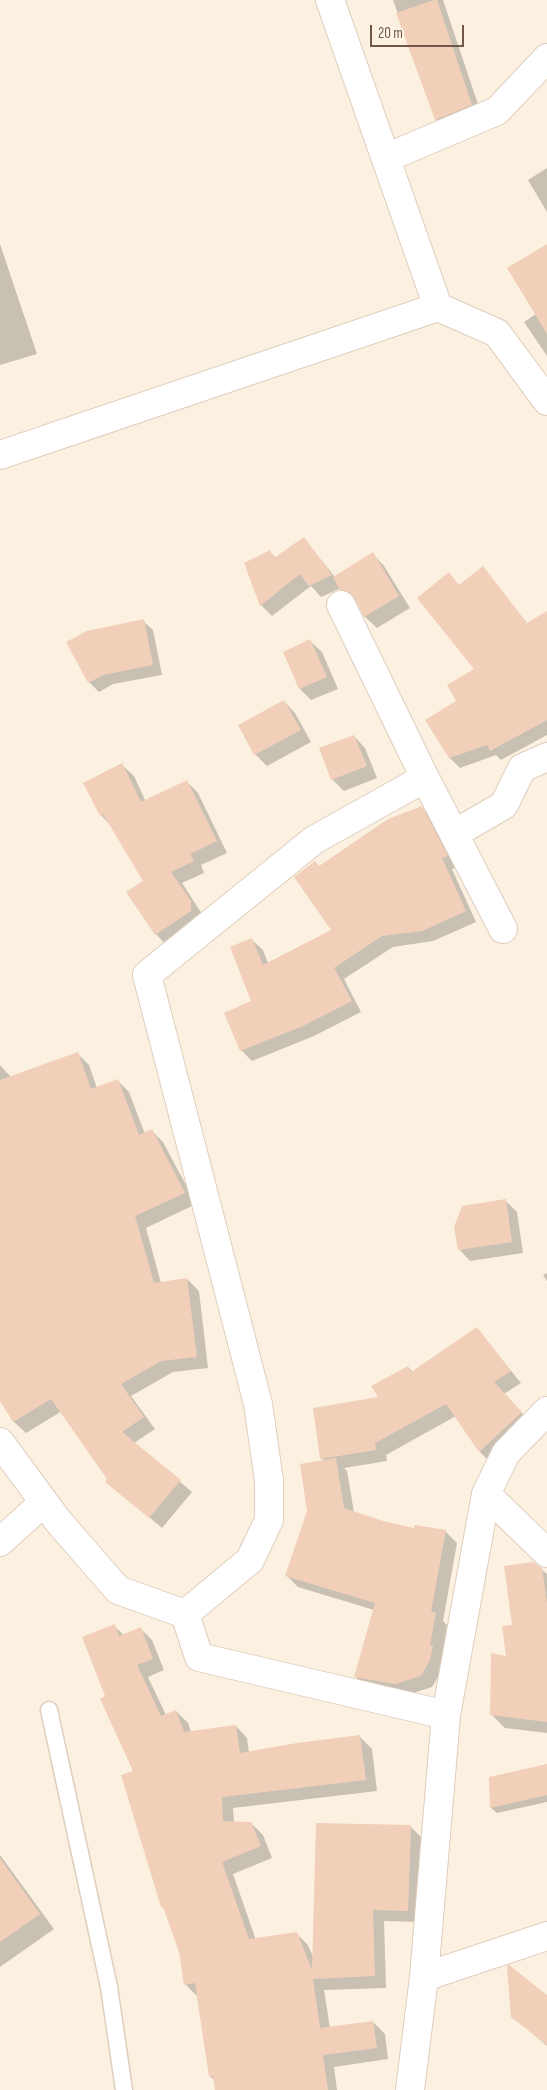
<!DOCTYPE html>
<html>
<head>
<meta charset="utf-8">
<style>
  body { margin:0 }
  #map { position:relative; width:547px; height:2090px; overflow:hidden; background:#fcf1e1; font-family:"Sofia Sans Condensed",sans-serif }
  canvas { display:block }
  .scale { position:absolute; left:370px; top:25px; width:94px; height:22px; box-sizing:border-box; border:2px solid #725749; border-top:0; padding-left:6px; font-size:15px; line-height:18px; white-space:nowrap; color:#725749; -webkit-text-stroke:4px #fff5e7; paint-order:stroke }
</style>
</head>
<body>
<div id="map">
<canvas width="547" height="2090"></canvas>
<div class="scale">20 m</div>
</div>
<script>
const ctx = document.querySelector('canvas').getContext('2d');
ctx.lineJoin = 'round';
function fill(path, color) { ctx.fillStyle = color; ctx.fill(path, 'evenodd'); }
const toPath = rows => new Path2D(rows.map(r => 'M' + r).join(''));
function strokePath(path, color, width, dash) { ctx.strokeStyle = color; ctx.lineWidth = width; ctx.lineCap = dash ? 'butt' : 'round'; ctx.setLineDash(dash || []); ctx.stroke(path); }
const shadow = toPath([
  [393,0,443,0,482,116,448,131,436,120],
  [547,168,547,212,528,180],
  [0,244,37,354,0,365],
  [547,245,547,356,524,322,536,314],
  [304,539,335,577,373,554,384,566,410,608,377,628,365,617,357,602,341,588,321,597,311,586,272,616,261,605,270,552,276,558],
  [482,568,528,624,547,612,547,735,501,760,496,755,460,768,450,758,427,720,458,702,476,670,449,574,460,586],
  [143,621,153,630,162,675,113,684,99,692,89,682],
  [310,641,322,652,338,689,311,700,300,689],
  [284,701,295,713,311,742,267,766,255,754],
  [354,736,365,748,377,778,344,791,332,779],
  [122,765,134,776,146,802,187,782,198,793,227,853,201,865,204,873,182,883,202,914,167,946,156,934,145,882,112,827,101,815],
  [422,808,433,819,458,867,452,869,476,922,433,941,393,947,344,979,361,1012,314,1036,252,1061,241,1050,252,1002,252,940,263,950,268,963,333,931,315,862,320,867],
  [77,1053,89,1065,97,1088,117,1080,129,1092,145,1134,152,1131,163,1142,196,1204,146,1228,161,1283,187,1279,199,1291,208,1368,173,1372,131,1396,155,1429,134,1443,192,1492,162,1528,107,1482,109,1479,62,1411,26,1433,14,1422,0,1400,0,1065,11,1077],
  [506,1201,517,1212,523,1253,470,1261,459,1249],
  [547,1273,547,1281,543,1275],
  [477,1329,521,1383,504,1394,532,1424,491,1463,480,1452,456,1416,386,1455,387,1461,344,1468,347,1471,354,1512,382,1523,415,1529,445,1531,457,1543,443,1621,447,1625,441,1672,432,1687,407,1695,366,1688,355,1676,374,1610,298,1587,287,1576,324,1461,321,1458,408,1367,413,1372],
  [541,1569,547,1574,547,1733,505,1728,491,1714,508,1657,514,1626],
  [114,1626,124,1635,140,1628,152,1640,164,1670,148,1677,166,1715,176,1711,188,1723,191,1732,236,1726,247,1738,249,1753,360,1737,372,1749,377,1791,233,1808,234,1823,251,1823,263,1835,272,1858,233,1874,256,1940,296,1933,308,1945,314,1959,410,1826,422,1838,420,1922,384,1921,386,1988,324,1990,330,2028,373,2022,385,2034,388,2059,334,2067,337,2090,217,2090,215,2081,210,2076,197,1996,185,1984,180,1951,166,1910,162,1907,134,1771,106,1697],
  [547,1765,547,1802,497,1813,491,1808],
  [0,1855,54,1929,0,1967],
  [547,1998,547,2046,512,2016]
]);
const building = toPath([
  [434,0,437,0,472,105,435,120,396,13],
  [547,244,547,334,507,268],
  [304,537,332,575,309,586,300,574,260,606,244,563,270,550,274,558],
  [373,552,399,596,364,617,355,598,349,592,340,590,333,577],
  [483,566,527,623,547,611,547,720,490,751,487,745,449,758,425,720,456,701,447,685,474,669,417,598,449,572,459,585],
  [144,619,153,665,103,675,88,683,66,642,87,631],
  [310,639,327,677,299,689,283,652],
  [284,700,301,730,254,755,238,725],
  [354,735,367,766,331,780,319,748],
  [122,763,141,802,187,780,217,841,190,854,194,861,171,872,191,901,191,911,155,935,126,892,143,881,103,814,100,816,83,783],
  [422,806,448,856,442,858,466,911,422,931,382,936,334,968,352,1001,303,1026,240,1051,224,1013,251,1001,230,947,252,938,263,965,331,930,294,877,315,861,319,866,388,819],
  [78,1052,91,1089,118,1079,139,1135,152,1129,185,1193,135,1216,154,1283,187,1278,197,1357,161,1361,121,1384,144,1417,122,1432,181,1480,149,1518,105,1482,107,1479,51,1399,13,1422,0,1401,0,1080],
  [506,1199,512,1242,458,1250,454,1227,462,1206],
  [477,1327,511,1371,494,1382,522,1412,479,1452,446,1404,375,1443,376,1450,320,1459,313,1408,378,1397,371,1386,408,1366,411,1372],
  [336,1458,344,1508,383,1521,414,1528,415,1525,446,1530,431,1612,436,1613,430,1645,433,1646,430,1660,421,1676,395,1684,354,1677,375,1603,285,1576,307,1511,300,1464],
  [533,1562,542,1568,547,1603,547,1722,490,1715,491,1653,506,1656,502,1626,512,1625,504,1566],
  [115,1624,119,1636,141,1627,153,1659,137,1665,161,1716,176,1710,184,1732,236,1725,240,1753,297,1743,360,1735,366,1780,222,1797,223,1821,251,1822,261,1846,222,1862,249,1939,297,1932,312,1970,316,1823,411,1825,408,1911,373,1910,375,1976,313,1979,320,2028,373,2021,377,2048,323,2055,328,2090,215,2090,213,2076,209,2077,195,1983,184,1985,179,1952,163,1907,161,1907,121,1775,133,1771,100,1699,105,1696,82,1637],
  [547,1764,547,1795,490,1808,489,1777],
  [0,1858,40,1914,0,1942],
  [509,1965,547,1995,547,2045,511,2017,507,1966]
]);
const lane = toPath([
  [49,1710,109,1987,124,2090]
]);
const street = toPath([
  [386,158,497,111,547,58],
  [438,307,497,333,547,401],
  [0,455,438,307,330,0],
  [341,605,425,778,503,929],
  [454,834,504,805,522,768,547,757],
  [0,1442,58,1521,118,1590,185,1614,250,1560,269,1520,269,1481,258,1404,147,975,314,840,425,778],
  [486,1494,547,1553],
  [0,1542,43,1503],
  [185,1614,199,1657,446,1715],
  [424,1977,547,1936],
  [410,2090,424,1977,446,1715,486,1494,506,1453,547,1411]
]);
fill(shadow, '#0003');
fill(building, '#f1cfb9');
strokePath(lane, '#dfcdbd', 19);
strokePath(street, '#dfcdbd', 30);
strokePath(lane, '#fff', 16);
strokePath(street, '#fff', 28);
</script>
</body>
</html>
